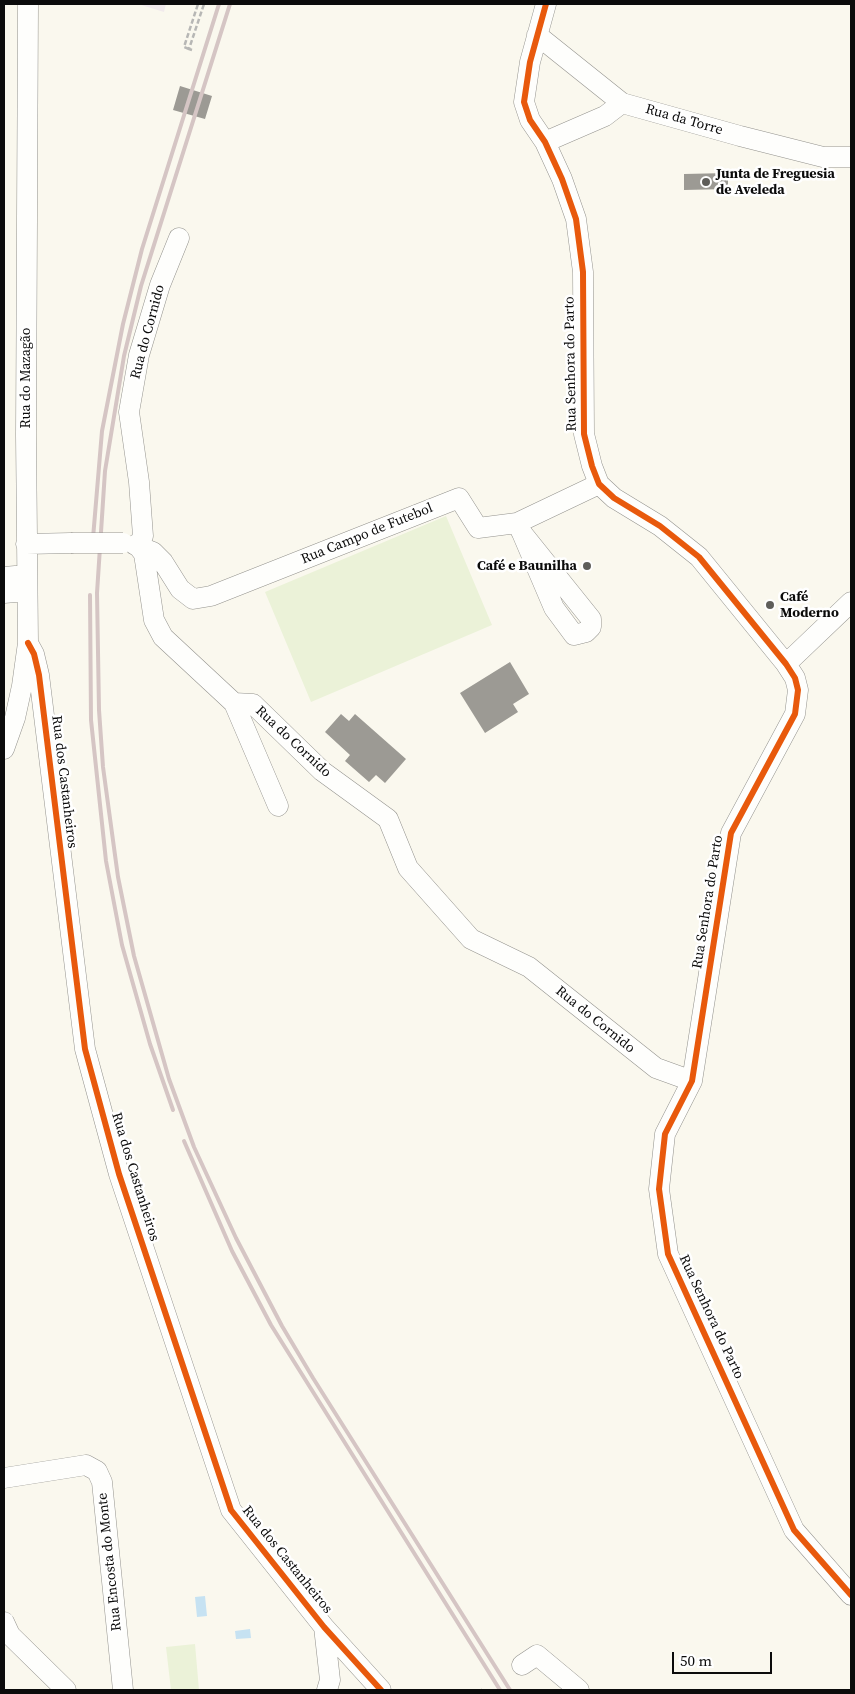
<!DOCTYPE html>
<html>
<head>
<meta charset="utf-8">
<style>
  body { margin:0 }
  #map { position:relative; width:855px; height:1694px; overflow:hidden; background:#faf8ee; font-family:"Source Serif 4",serif }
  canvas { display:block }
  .frame { position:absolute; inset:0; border:5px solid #0b0b0b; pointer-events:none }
  .scale { position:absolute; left:672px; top:1652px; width:100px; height:22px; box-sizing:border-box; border:2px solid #0b0b0b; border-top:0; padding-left:6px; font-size:15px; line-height:18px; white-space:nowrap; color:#0b0b0b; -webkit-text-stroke:4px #fff; paint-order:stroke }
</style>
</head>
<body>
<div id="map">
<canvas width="855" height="1694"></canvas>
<div class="frame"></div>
<div class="scale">50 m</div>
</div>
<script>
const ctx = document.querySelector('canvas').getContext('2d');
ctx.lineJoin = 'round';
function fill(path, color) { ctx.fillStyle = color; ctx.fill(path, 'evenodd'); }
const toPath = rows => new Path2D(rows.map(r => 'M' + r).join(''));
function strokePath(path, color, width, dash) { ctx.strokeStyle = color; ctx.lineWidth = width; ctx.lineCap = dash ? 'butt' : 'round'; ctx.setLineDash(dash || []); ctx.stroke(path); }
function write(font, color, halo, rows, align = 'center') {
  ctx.font = font + ' "Source Serif 4",serif'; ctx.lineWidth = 5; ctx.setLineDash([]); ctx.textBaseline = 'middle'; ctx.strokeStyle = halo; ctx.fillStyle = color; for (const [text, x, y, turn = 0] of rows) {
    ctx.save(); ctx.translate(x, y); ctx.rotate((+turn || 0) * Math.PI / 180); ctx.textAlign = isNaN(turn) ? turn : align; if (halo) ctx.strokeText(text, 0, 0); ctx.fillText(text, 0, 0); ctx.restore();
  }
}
const industrial = toPath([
  [138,4,166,4,164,12]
]);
const pitch = toPath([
  [446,516,492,625,311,702,265,592],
  [195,1644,199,1690,171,1690,166,1647]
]);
const water = toPath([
  [205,1596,207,1616,197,1617,195,1597],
  [250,1629,251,1638,236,1639,235,1631]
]);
const building = toPath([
  [180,86,212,96,205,119,173,110],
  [728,173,728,189,684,190,684,174],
  [510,662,529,694,513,704,518,712,485,733,460,693],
  [341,714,349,721,355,714,406,759,385,783,376,775,369,782,345,761,350,755,325,732]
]);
const path = toPath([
  [189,49,184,47,198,4],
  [192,50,189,49,204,4],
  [481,1690,482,1690]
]);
const minor = toPath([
  [546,4,530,62,524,102,530,120,545,142,562,179,576,219,583,272,584,434,592,466,599,484,614,498,660,526,699,557,786,664,795,678,798,690,795,714,731,833,692,1081,665,1134,659,1189,668,1254,794,1530,851,1595],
  [537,35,622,103,740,136,823,157,851,157],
  [545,142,605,116,622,103],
  [517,523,522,533,591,619,591,627,586,632,574,635,554,608,522,533],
  [26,544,71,543],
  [135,545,153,552,163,562,180,589,193,599,211,596,459,498,478,528,517,523,599,484],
  [138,546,144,554,154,620,163,637,234,703,253,704,322,771,388,819,408,868,471,939,529,967,656,1068,692,1081],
  [138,546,143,536,139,482,129,412,139,355,160,285,179,238],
  [4,577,27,575],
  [4,593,27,591],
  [28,643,34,654,39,675,85,1049,119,1174,231,1510,324,1627,381,1690],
  [786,664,851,602],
  [234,703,278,806],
  [4,749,15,718,22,686,28,643,26,435,28,4],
  [4,1478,86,1465,97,1471,102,1482,123,1690],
  [4,1622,10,1635,66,1690],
  [324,1627,330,1680,327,1690],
  [522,1665,537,1655,579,1690]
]);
const rail = toPath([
  [230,4,141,286,124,356,105,471,97,593,99,710,103,767,118,877,134,956,169,1079,194,1147,236,1238,282,1326,313,1378,510,1690],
  [92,550,102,431,123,324,142,249,219,4],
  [90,595,91,720,106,861,122,945,150,1044,173,1110],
  [184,1141,232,1251,271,1325,500,1690]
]);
const minorBridge = toPath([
  [71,543,123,543]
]);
const cycleway = toPath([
  [546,4,530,62,524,102,530,120,545,142,562,179,576,219,583,272,584,434,592,466,599,484,614,498,660,526,699,557,786,664,795,678,798,690,795,714,731,833,692,1081,665,1134,659,1189,668,1254,794,1530,851,1595],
  [28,643,34,654,39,675,85,1049,119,1174,231,1510,324,1627,381,1690]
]);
const markers = [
  [706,182,5,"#5f5e5a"],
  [587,566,5,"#5f5e5a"],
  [770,605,5,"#5f5e5a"]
];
const streetNames = [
  ["Rua da Torre",684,120,16],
  ["Rua do Cornido",148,332,-75],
  ["Rua Senhora do Parto",571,364,-91],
  ["Rua do Mazagão",26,378,-90],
  ["Rua Campo de Futebol",367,534,-22],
  ["Rua do Cornido",293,742,43],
  ["Rua dos Castanheiros",64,782,83],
  ["Rua Senhora do Parto",708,902,-81],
  ["Rua do Cornido",595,1020,39],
  ["Rua dos Castanheiros",135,1177,73],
  ["Rua Senhora do Parto",711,1317,65],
  ["Rua dos Castanheiros",287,1560,51],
  ["Rua Encosta do Monte",110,1562,-96]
];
const poiNames = [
  ["Junta de Freguesia",716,174],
  ["de Aveleda",716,190],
  ["Café e Baunilha",577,566,"right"],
  ["Café",780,597],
  ["Moderno",780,613]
];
fill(industrial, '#f1eaec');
fill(pitch, '#ebf2d8');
fill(water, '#c6e2f2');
fill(building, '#9c9a94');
strokePath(minor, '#93928d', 21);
strokePath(path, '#b7b7b5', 2.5, [5, 2.5]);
strokePath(minor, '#fefefc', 20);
strokePath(rail, '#d5c5c4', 4);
strokePath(minorBridge, '#93928d', 21, []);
strokePath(minorBridge, '#fefefc', 20);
strokePath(cycleway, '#e8590c', 6);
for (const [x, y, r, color] of markers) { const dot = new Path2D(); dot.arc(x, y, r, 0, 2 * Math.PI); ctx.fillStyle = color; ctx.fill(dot); strokePath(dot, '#fff', 2); }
write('14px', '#0b0b0b', '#fff', streetNames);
write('bold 14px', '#0b0b0b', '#fff', poiNames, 'left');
</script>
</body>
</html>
